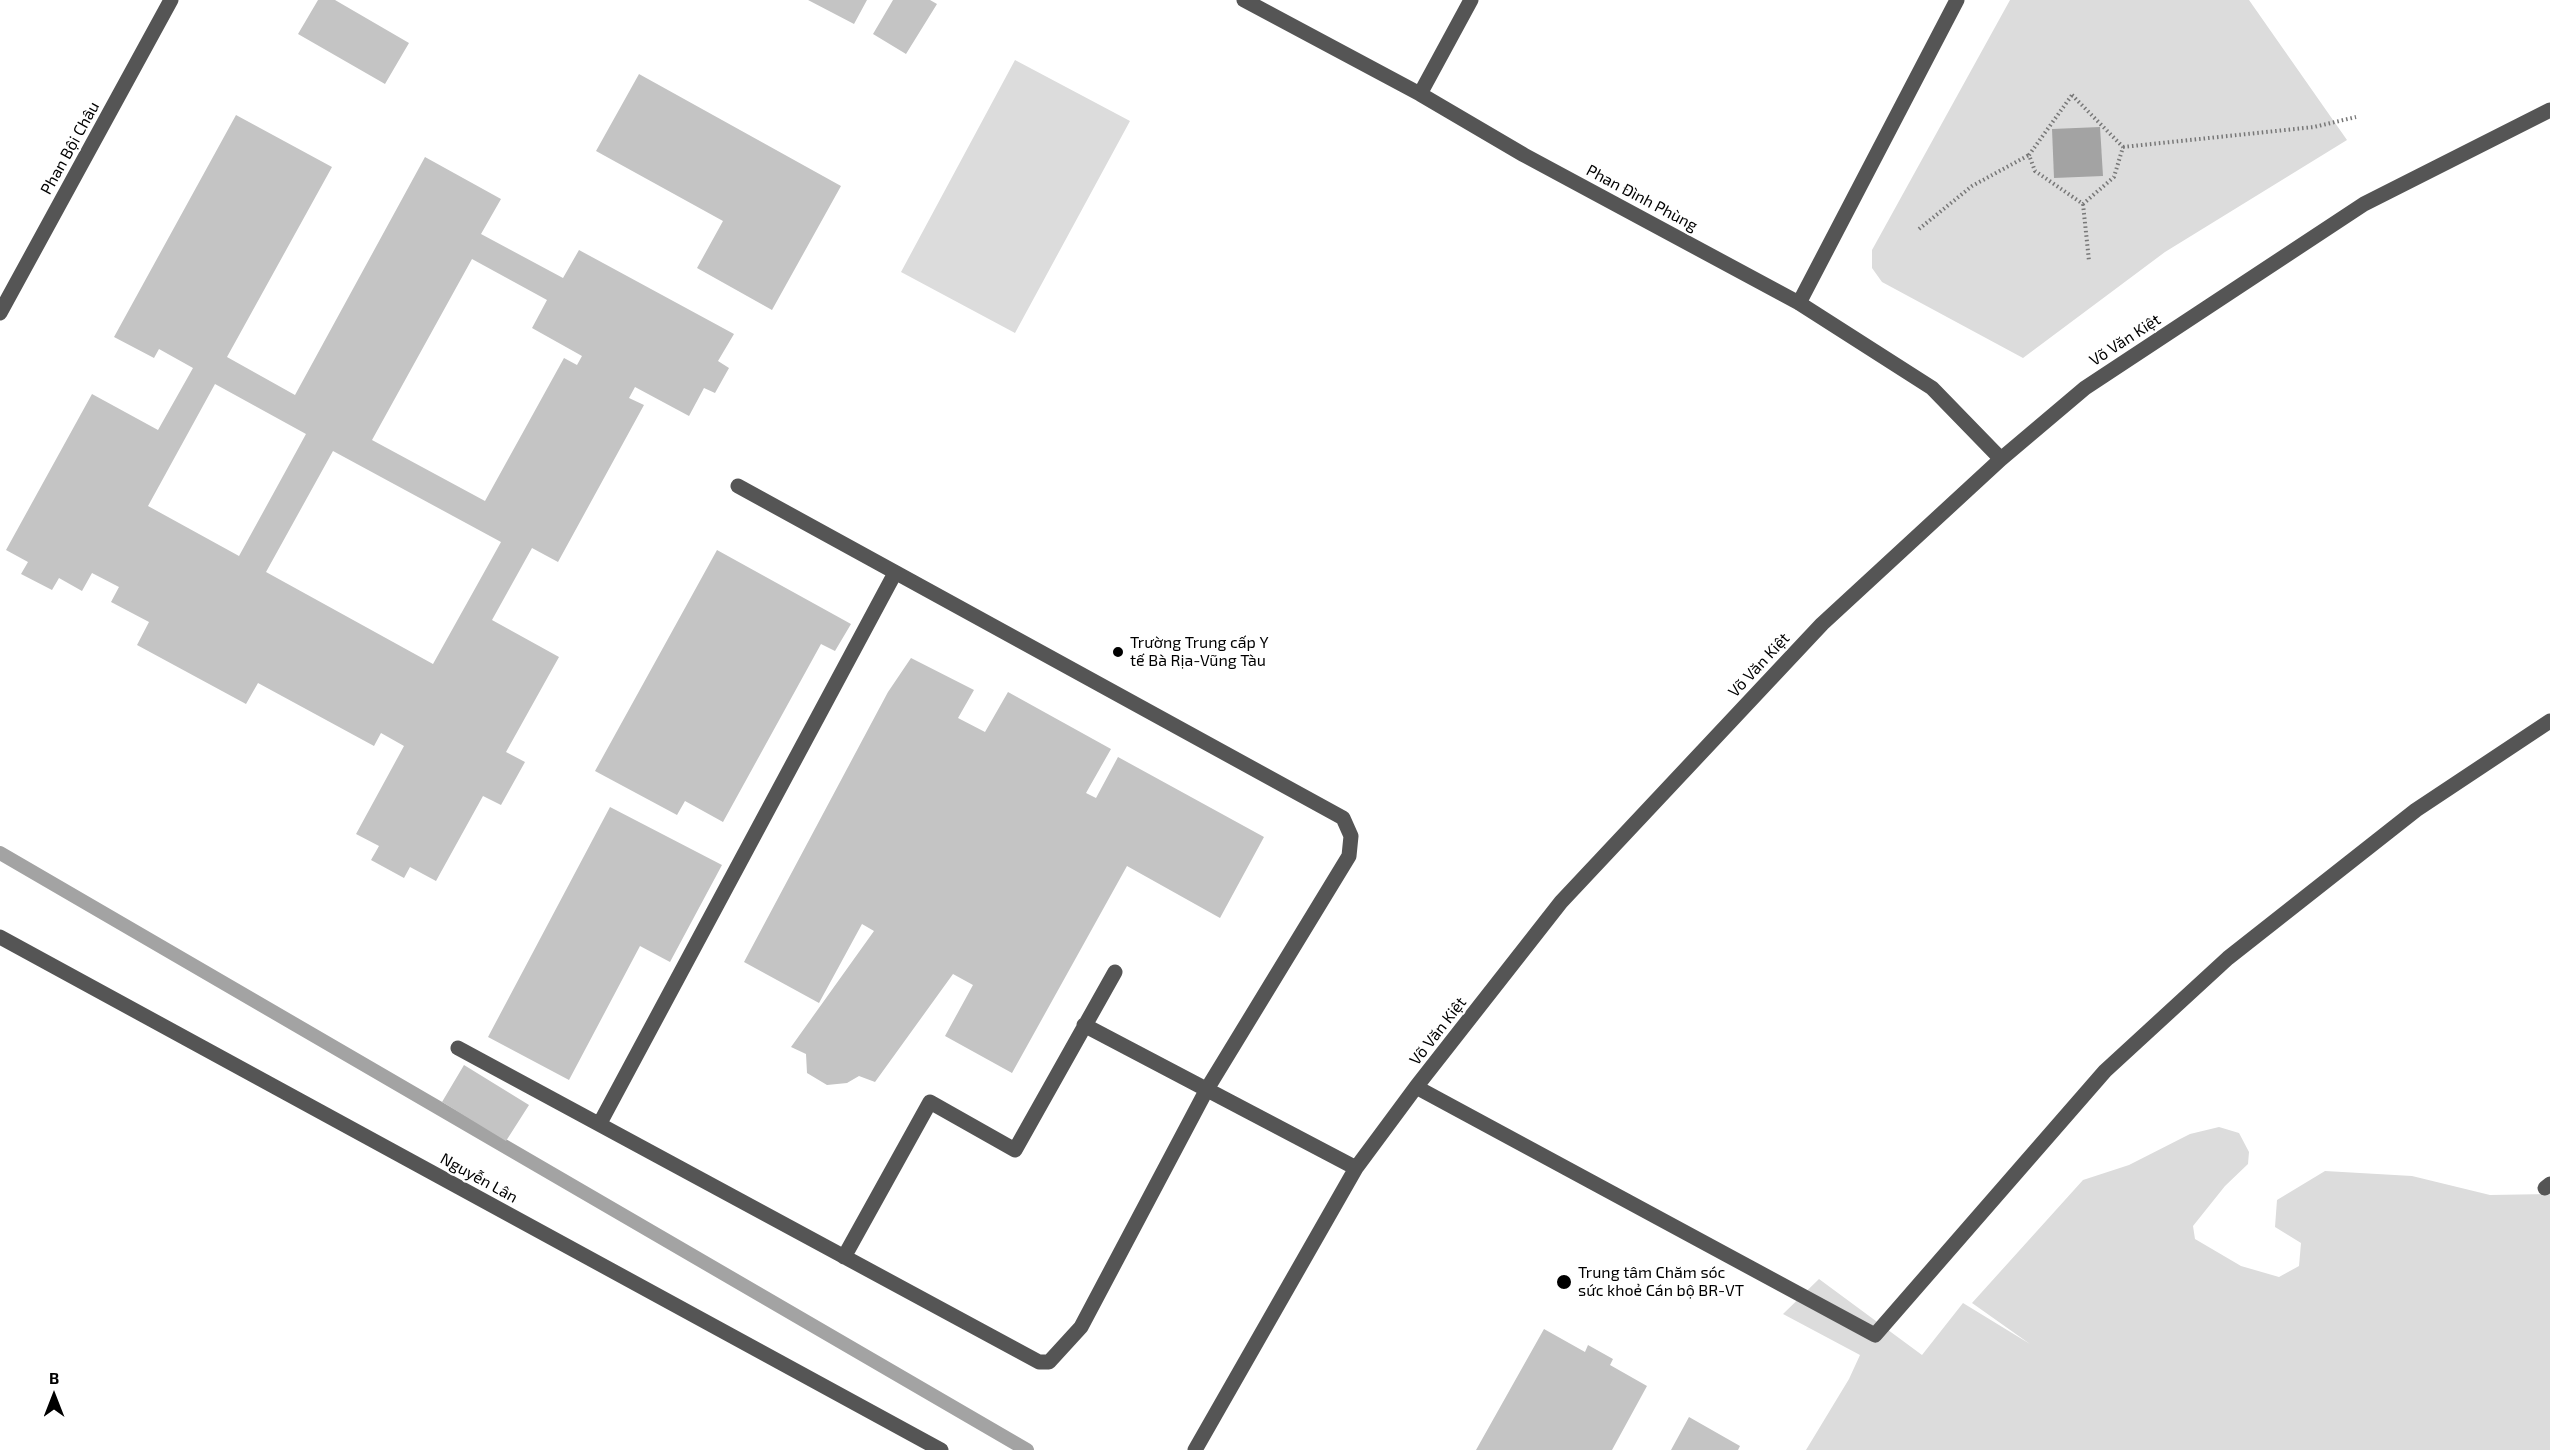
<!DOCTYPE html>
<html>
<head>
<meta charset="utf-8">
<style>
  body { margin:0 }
  #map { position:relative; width:2550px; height:1450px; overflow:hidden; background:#fff; font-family:"Exo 2",sans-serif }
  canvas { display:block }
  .north { position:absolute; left:24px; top:1366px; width:60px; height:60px; -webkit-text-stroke:4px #fff; paint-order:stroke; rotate:0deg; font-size:16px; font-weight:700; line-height:24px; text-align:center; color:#000 }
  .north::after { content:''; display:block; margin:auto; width:21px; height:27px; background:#000; clip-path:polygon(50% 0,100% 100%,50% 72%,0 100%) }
</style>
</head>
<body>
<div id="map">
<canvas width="2550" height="1450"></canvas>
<div class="north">B</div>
</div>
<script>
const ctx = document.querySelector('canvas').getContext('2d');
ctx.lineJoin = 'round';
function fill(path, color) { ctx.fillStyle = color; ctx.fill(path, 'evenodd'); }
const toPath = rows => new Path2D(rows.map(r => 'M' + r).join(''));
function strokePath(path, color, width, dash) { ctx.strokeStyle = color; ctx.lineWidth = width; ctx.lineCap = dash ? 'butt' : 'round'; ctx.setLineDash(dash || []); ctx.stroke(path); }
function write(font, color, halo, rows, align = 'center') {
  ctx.font = font + ' "Exo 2",sans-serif'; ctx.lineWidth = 4.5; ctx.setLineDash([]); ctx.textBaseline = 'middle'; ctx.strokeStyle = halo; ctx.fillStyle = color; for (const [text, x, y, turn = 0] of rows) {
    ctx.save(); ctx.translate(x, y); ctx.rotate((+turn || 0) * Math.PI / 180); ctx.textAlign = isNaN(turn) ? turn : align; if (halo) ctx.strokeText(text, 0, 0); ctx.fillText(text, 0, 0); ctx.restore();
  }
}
const green = toPath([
  [2010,0,2249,0,2347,140,2165,252,2023,358,1882,282,1872,268,1872,250],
  [1015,60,1130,121,1015,333,901,272],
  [2219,1127,2239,1133,2249,1152,2248,1164,2225,1186,2193,1226,2195,1239,2241,1266,2279,1277,2299,1266,2301,1243,2275,1227,2277,1200,2325,1171,2412,1176,2490,1195,2550,1194,2550,1450,1806,1450,1849,1379,1860,1355,1783,1314,1819,1279,1922,1355,1963,1303,2030,1344,1972,1303,2083,1180,2129,1165,2190,1134]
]);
const water = toPath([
  [2100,127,2103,176,2054,178,2052,129]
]);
const stream = toPath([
  [0,853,1027,1450]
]);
const building = toPath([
  [318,0,335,0,409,43,385,84,298,34],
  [808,0,867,0,854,24],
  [893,0,930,0,937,4,906,54,873,34],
  [639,74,841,186,772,310,697,268,723,221,596,151],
  [236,115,332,167,227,357,295,395,425,157,501,199,481,234,563,278,579,250,734,334,718,361,729,368,715,393,704,388,689,416,635,387,629,398,644,405,558,562,532,548,492,620,559,657,506,752,525,762,501,805,483,796,436,881,410,867,404,878,371,860,379,846,356,834,404,746,381,733,374,746,258,683,246,704,137,645,149,622,111,602,119,587,92,573,82,591,59,578,52,590,21,574,28,562,6,550,92,394,158,430,193,368,159,349,154,358,114,337],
  [472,259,547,300,532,328,582,356,577,365,564,358,485,501,372,440],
  [215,384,306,434,239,556,148,506],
  [333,451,501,542,433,664,266,572],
  [717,550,851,624,835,651,821,644,723,822,685,801,677,815,595,771],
  [911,658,974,690,958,718,985,732,1008,692,1111,749,1086,793,1096,798,1118,757,1264,837,1220,918,1127,866,1012,1073,945,1036,973,985,953,974,875,1082,859,1076,847,1083,827,1085,807,1073,806,1054,791,1047,874,931,862,924,819,1003,744,962,888,692],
  [610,807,722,865,670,962,640,946,569,1080,488,1037],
  [464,1065,529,1105,506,1141,442,1102],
  [1544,1329,1585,1352,1588,1345,1613,1359,1610,1365,1647,1386,1612,1450,1476,1450],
  [1689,1417,1740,1446,1738,1450,1671,1450]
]);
const path = toPath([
  [2072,95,2123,147,2114,177,2083,204,2035,171,2029,155,2072,95],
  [2123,147,2314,127,2356,117],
  [2083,204,2089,261],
  [1919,229,1972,186,2029,155]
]);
const minor = toPath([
  [1244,0,1420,94,1524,155,1799,303,1932,388,2001,459],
  [1420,94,1471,0],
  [1799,303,1957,0],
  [0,313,171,0],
  [0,937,941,1450],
  [1084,1025,1356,1168],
  [458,1048,1039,1362,1049,1362,1081,1327,1207,1089,1349,856,1351,836,1343,818,738,486],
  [1416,1087,1875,1335,2105,1071,2228,958,2416,810,2550,721],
  [600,1123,895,573],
  [2545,1188,2550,1184],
  [844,1257,930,1102,1015,1150,1115,972],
  [1195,1450,1356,1168,1416,1087,1561,902,1822,624,2001,459,2085,388,2364,204,2550,110]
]);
const markers = [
  [1118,652,6,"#000"],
  [1564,1282,8,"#000"]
];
const streetNames = [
  ["Phan Bội Châu",70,148,-61],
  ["Phan Đình Phùng",1642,198,28],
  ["Võ Văn Kiệt",2125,340,-33],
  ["Võ Văn Kiệt",1759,665,-47],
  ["Võ Văn Kiệt",1438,1031,-52],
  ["Nguyễn Lân",479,1178,29]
];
const poiNames = [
  ["Trường Trung cấp Y",1130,643],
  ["tế Bà Rịa-Vũng Tàu",1130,661],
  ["Trung tâm Chăm sóc",1578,1273],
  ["sức khoẻ Cán bộ BR-VT",1578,1291]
];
fill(green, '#dcdcdc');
fill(water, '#a3a3a3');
strokePath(stream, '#a3a3a3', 14);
fill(building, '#c4c4c4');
strokePath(path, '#777', 4, [1.5, 3]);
strokePath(minor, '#555', 15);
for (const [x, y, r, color] of markers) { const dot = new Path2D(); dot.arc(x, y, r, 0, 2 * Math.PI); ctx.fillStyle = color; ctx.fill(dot); strokePath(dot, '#fff', 2); }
write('16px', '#000', '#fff', streetNames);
write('16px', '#000', '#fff', poiNames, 'left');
</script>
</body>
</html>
